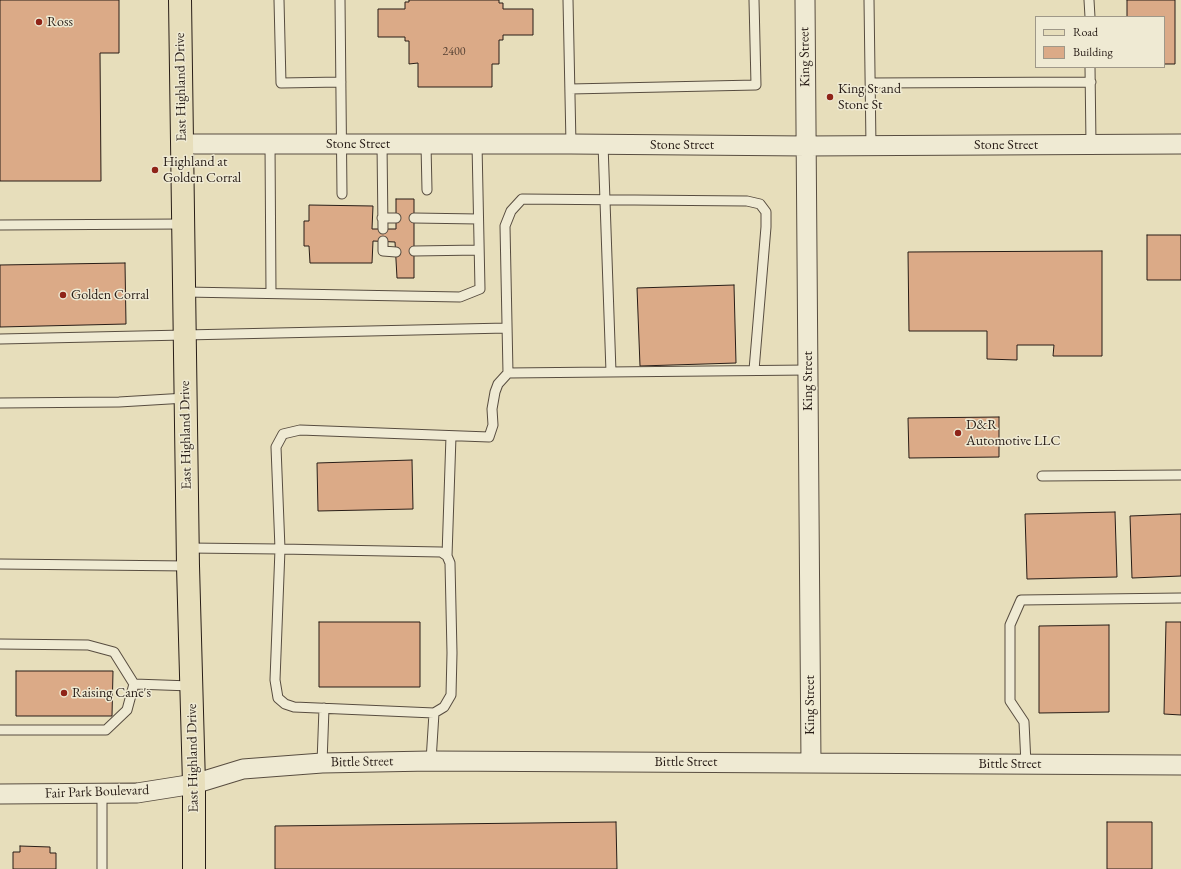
<!DOCTYPE html>
<html>
<head>
<meta charset="utf-8">
<style>
  body { margin:0 }
  #map { position:relative; width:1181px; height:869px; overflow:hidden; background:#e7debb; font-family:"EB Garamond",serif }
  canvas { display:block }
  .legend { position:absolute; left:1035px; top:16px; width:130px; height:52px; box-sizing:border-box; background:#efead3; border:1px solid #9f9888; margin:0; padding:5px 7px; list-style:none; font-size:12px; color:#281d17 }
  .legend li { display:flex; align-items:center; gap:8px; height:20px }
  .legend b { width:20px; border:1px solid #9f9888 }
</style>
</head>
<body>
<div id="map">
<canvas width="1181" height="869"></canvas>
<ul class="legend">
<li><b style="height:5px;background:#e7debb"></b>Road</li>
<li><b style="height:11px;background:#dbaa87"></b>Building</li>
</ul>
</div>
<script>
const ctx = document.querySelector('canvas').getContext('2d');
ctx.lineJoin = 'round';
function fill(path, color) { ctx.fillStyle = color; ctx.fill(path, 'evenodd'); }
const toPath = rows => new Path2D(rows.map(r => 'M' + r).join(''));
function strokePath(path, color, width, dash) { ctx.strokeStyle = color; ctx.lineWidth = width; ctx.lineCap = dash ? 'butt' : 'round'; ctx.setLineDash(dash || []); ctx.stroke(path); }
function write(font, color, halo, rows, align = 'center') {
  ctx.font = font + ' "EB Garamond",serif'; ctx.lineWidth = 3; ctx.setLineDash([]); ctx.textBaseline = 'middle'; ctx.strokeStyle = halo; ctx.fillStyle = color; for (const [text, x, y, turn = 0] of rows) {
    ctx.save(); ctx.translate(x, y); ctx.rotate((+turn || 0) * Math.PI / 180); ctx.textAlign = isNaN(turn) ? turn : align; if (halo) ctx.strokeText(text, 0, 0); ctx.fillText(text, 0, 0); ctx.restore();
  }
}
const building = toPath([
  [0,0,119,0,119,53,100,53,101,181,0,181,0,0],
  [409,0,499,0,499,3,503,3,503,9,533,9,533,35,503,35,503,40,499,40,499,64,492,64,492,87,418,87,418,63,409,64,409,41,405,41,405,37,378,37,378,9,405,9,405,2,409,2,409,0],
  [1127,0,1175,0,1175,64,1164,64,1164,17,1127,17,1127,0],
  [396,199,414,199,414,278,397,278,395,242,373,241,372,263,310,263,309,246,304,246,304,221,309,221,309,205,373,206,372,229,396,229,396,199],
  [1147,235,1181,235,1181,280,1147,280,1147,235],
  [1102,251,1102,356,1053,356,1054,345,1017,345,1017,360,987,359,987,331,909,331,908,252,1102,251],
  [125,263,126,324,0,327,0,265,125,263],
  [734,285,736,363,640,366,637,288,734,285],
  [999,417,999,457,909,458,908,418,999,417],
  [412,460,413,509,318,511,317,463,412,460],
  [1115,512,1117,577,1027,579,1025,514,1115,512],
  [1181,514,1181,576,1132,578,1130,516,1181,514],
  [319,622,420,622,420,687,319,687,319,622],
  [1166,622,1181,622,1181,715,1164,714,1166,622],
  [1109,625,1109,712,1039,713,1039,626,1109,625],
  [16,671,113,671,112,716,16,716,16,671],
  [616,822,617,869,275,869,275,826,616,822],
  [1107,822,1152,822,1152,869,1107,869,1107,822],
  [20,846,50,847,50,853,56,853,56,869,13,869,13,852,20,852,20,846]
]);
const lane = toPath([
  [279,0,281,83,341,82],
  [340,0,342,194],
  [568,0,571,144],
  [869,0,871,146],
  [1089,0,1090,17],
  [1090,67,1091,144],
  [871,83,1091,82],
  [570,89,756,85,754,0],
  [270,144,271,293],
  [382,144,383,229],
  [603,144,611,372],
  [426,145,427,190],
  [382,218,396,218],
  [414,218,478,219],
  [0,225,183,224],
  [383,241,383,251,396,252],
  [414,251,479,250],
  [185,292,460,297,480,289,477,144],
  [0,339,507,328],
  [508,373,808,370],
  [0,403,119,402,186,398],
  [1042,476,1181,475],
  [188,548,280,549,441,552,447,556,450,563,452,653,451,695,444,707,434,713,294,707,285,704,278,698,275,680,280,549,276,447,283,434,300,430,489,437,493,425,492,409,495,392,498,384,508,373,505,226,511,211,522,199,747,201,760,204,766,212,766,227,754,370],
  [447,556,451,436],
  [0,564,188,566],
  [0,644,88,645,114,652,134,684,127,710,106,730,0,730],
  [134,684,191,686],
  [431,761,434,713],
  [322,763,324,708],
  [1026,764,1024,722,1010,701,1010,625,1021,600,1181,598],
  [102,793,102,869]
]);
const street = toPath([
  [805,0,811,763],
  [182,144,571,144,806,146,1181,144],
  [0,794,137,793,194,784,243,769,322,763,431,761,1181,765]
]);
const primary = toPath([
  [180,0,188,566,194,784,194,869]
]);
const markers = [
  [39,22,4,"#8f2418"],
  [830,97,4,"#8f2418"],
  [155,170,4,"#8f2418"],
  [63,295,4,"#8f2418"],
  [958,433,4,"#8f2418"],
  [64,693,4,"#8f2418"]
];
const numberNames = [
  ["2400",454,52]
];
const poiNames = [
  ["Ross",47,22],
  ["King St and",838,89],
  ["Stone St",838,105],
  ["Highland at",163,162],
  ["Golden Corral",163,178],
  ["Golden Corral",71,295],
  ["D&R",966,425],
  ["Automotive LLC",966,441],
  ["Raising Cane's",72,693]
];
const streetNames = [
  ["King Street",805,57,-91],
  ["East Highland Drive",181,87,-91],
  ["Stone Street",358,144],
  ["Stone Street",682,145],
  ["Stone Street",1006,145],
  ["King Street",808,381,-90],
  ["East Highland Drive",186,435,-91],
  ["King Street",810,705,-90],
  ["East Highland Drive",193,758,-91],
  ["Bittle Street",362,762,-1],
  ["Bittle Street",686,762],
  ["Bittle Street",1010,764],
  ["Fair Park Boulevard",97,792,-2]
];
fill(building, '#dbaa87');
strokePath(building, '#281d17', 1);
strokePath(lane, '#584d40', 11);
strokePath(street, '#584d40', 21);
strokePath(primary, '#281d17', 24);
strokePath(lane, '#efead3', 9);
strokePath(street, '#efead3', 19);
strokePath(primary, '#e7debb', 22);
for (const [x, y, r, color] of markers) { const dot = new Path2D(); dot.arc(x, y, r, 0, 2 * Math.PI); ctx.fillStyle = color; ctx.fill(dot); strokePath(dot, '#efead3', 1.5); }
write('12px', '#554033', null, numberNames);
write('14px', '#281d17', '#efead3', poiNames, 'left');
write('14px', '#281d17', '#efead3', streetNames);
</script>
</body>
</html>
